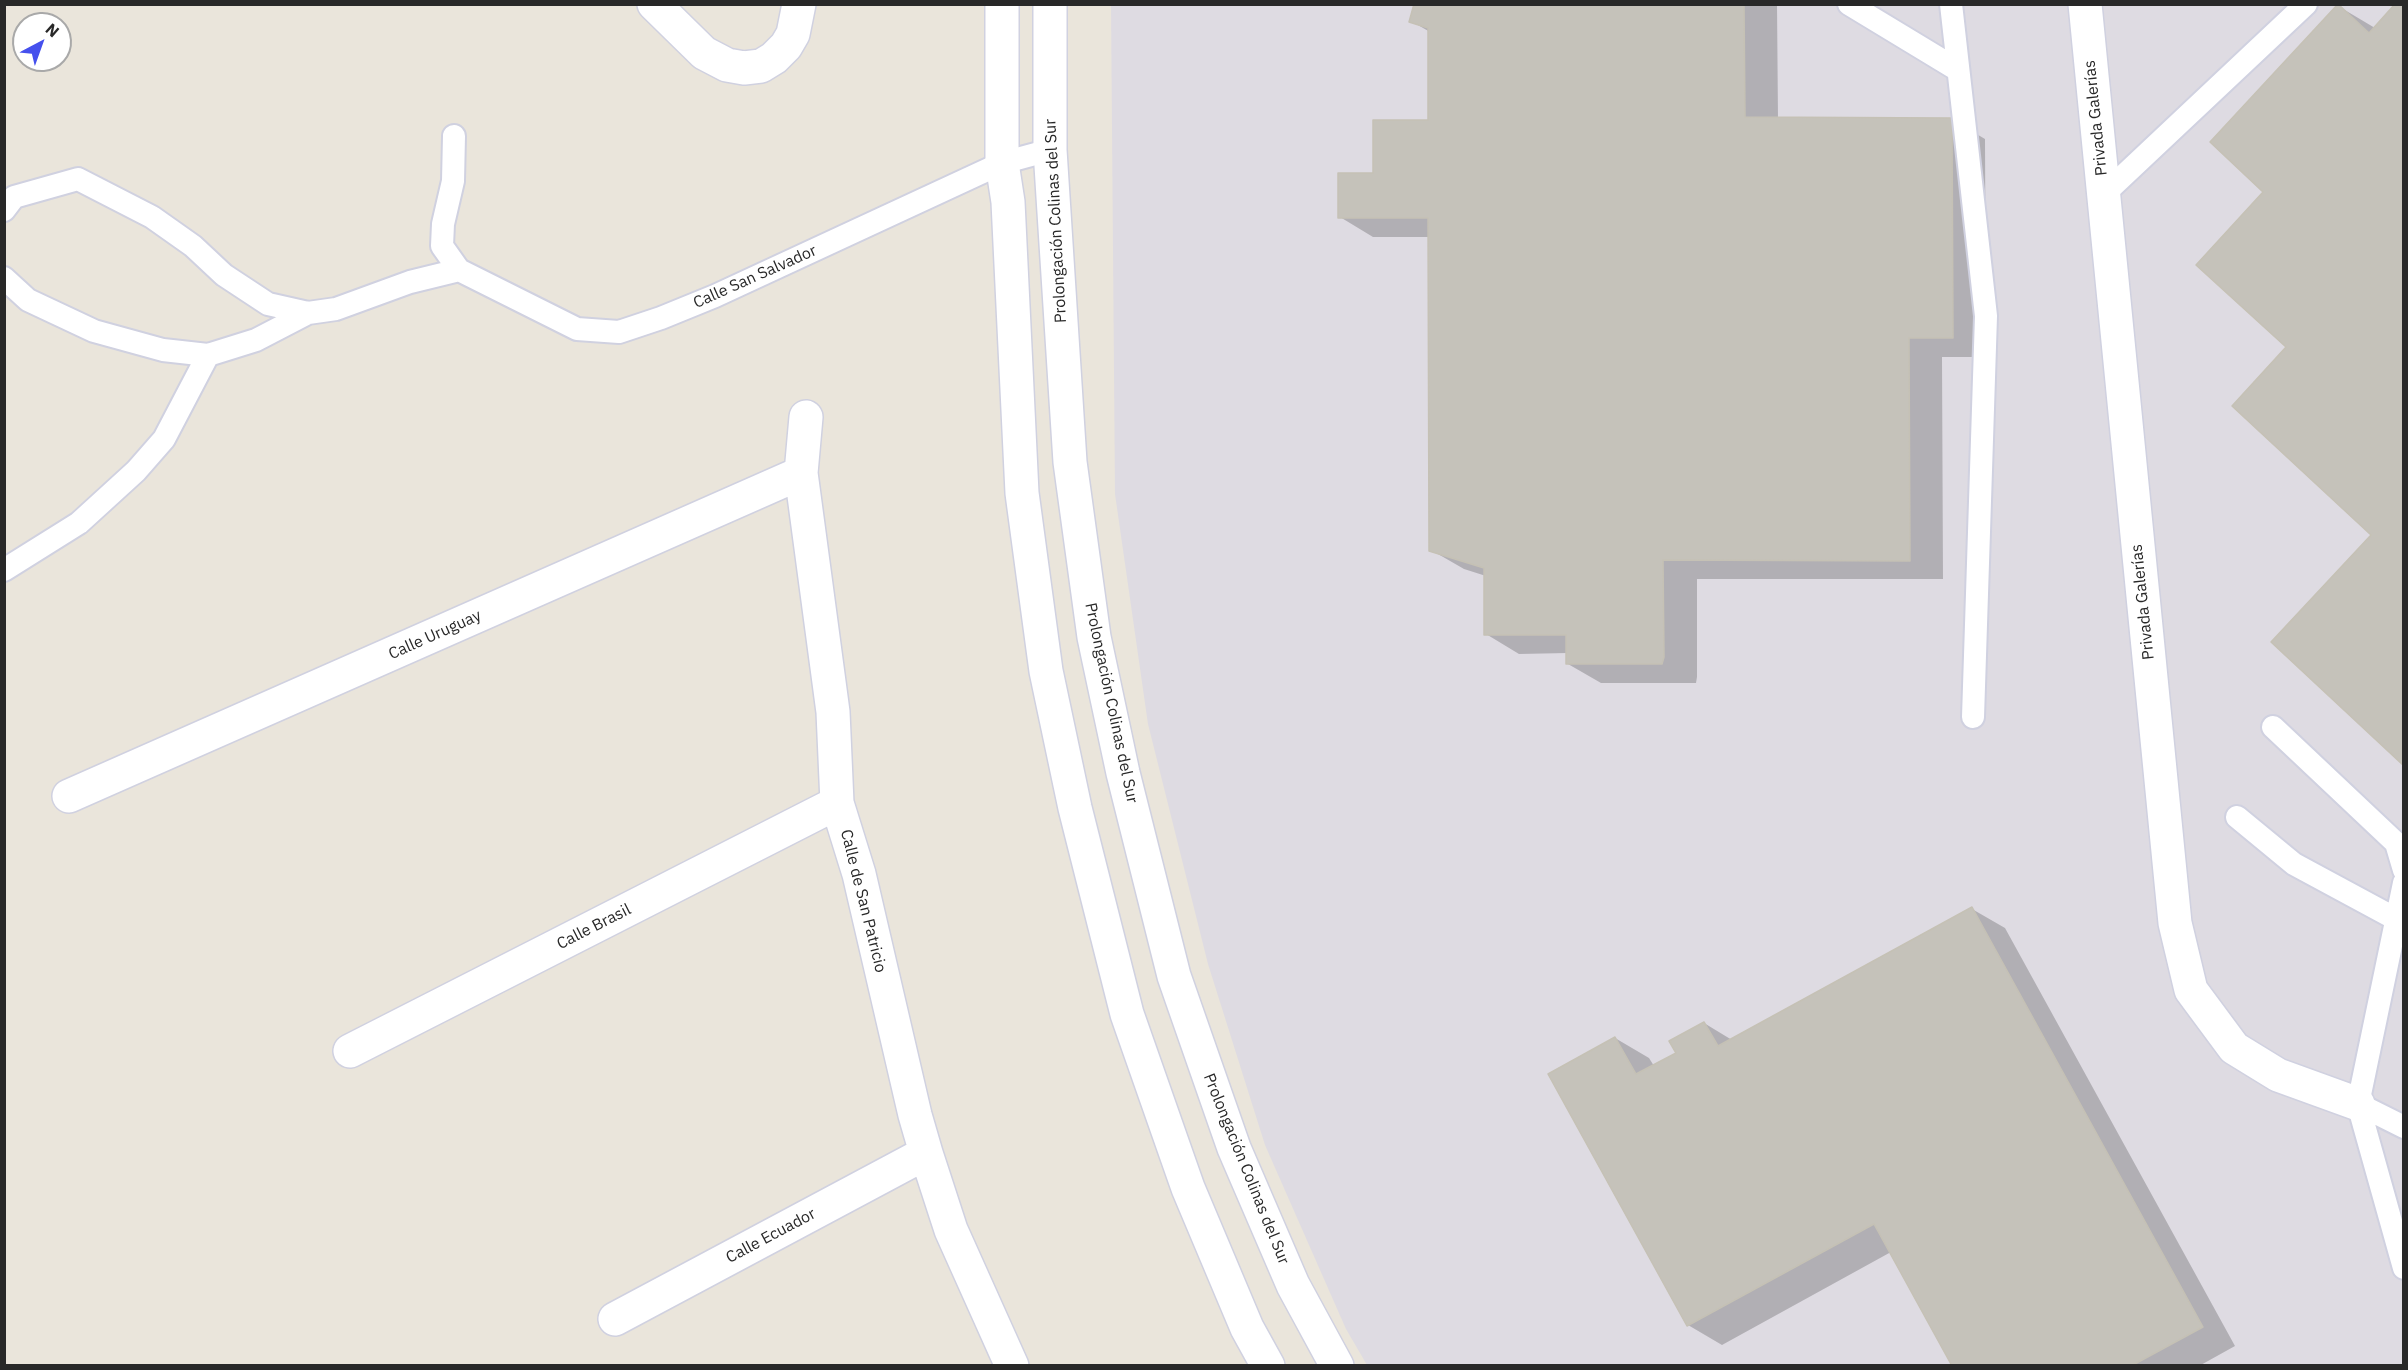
<!DOCTYPE html>
<html>
<head>
<meta charset="utf-8">
<style>
  body { margin:0 }
  #map { position:relative; width:2408px; height:1370px; overflow:hidden; background:#eae5db; font-family:"IBM Plex Sans",sans-serif }
  canvas { display:block }
  .frame { position:absolute; inset:0; border:6px solid #282828; pointer-events:none }
  .north { position:absolute; left:12px; top:12px; width:60px; height:60px; box-sizing:border-box; background:#fff; border:2px solid #a9a9a9; border-radius:50%; rotate:41deg; font-size:16px; font-weight:700; line-height:24px; text-align:center; color:#282828 }
  .north::after { content:''; display:block; margin:auto; width:21px; height:27px; background:#4550ed; clip-path:polygon(50% 0,100% 100%,50% 72%,0 100%) }
</style>
</head>
<body>
<div id="map">
<canvas width="2408" height="1370"></canvas>
<div class="frame"></div>
<div class="north">N</div>
</div>
<script>
const ctx = document.querySelector('canvas').getContext('2d');
ctx.lineJoin = 'round';
function fill(path, color) { ctx.fillStyle = color; ctx.fill(path, 'evenodd'); }
const toPath = rows => new Path2D(rows.map(r => 'M' + r).join(''));
function strokePath(path, color, width, dash) { ctx.strokeStyle = color; ctx.lineWidth = width; ctx.lineCap = dash ? 'butt' : 'round'; ctx.setLineDash(dash || []); ctx.stroke(path); }
function write(font, color, halo, rows, align = 'center') {
  ctx.font = font + ' "IBM Plex Sans",sans-serif'; ctx.lineWidth = 4.5; ctx.setLineDash([]); ctx.textBaseline = 'middle'; ctx.strokeStyle = halo; ctx.fillStyle = color; for (const [text, x, y, turn = 0] of rows) {
    ctx.save(); ctx.translate(x, y); ctx.rotate((+turn || 0) * Math.PI / 180); ctx.textAlign = isNaN(turn) ? turn : align; if (halo) ctx.strokeText(text, 0, 0); ctx.fillText(text, 0, 0); ctx.restore();
  }
}
const industrial = toPath([
  [1111,5,2403,5,2403,1365,1367,1365,1346,1329,1265,1145,1208,964,1148,724,1115,494]
]);
const shadow = toPath([
  [1416,4,1777,4,1778,119,1951,119,1985,139,1986,357,1942,357,1943,579,1697,579,1697,677,1696,683,1601,683,1568,664,1568,653,1519,654,1486,634,1486,576,1464,569,1431,550,1430,237,1373,237,1340,217,1375,175,1430,122,1430,32,1411,21],
  [2397,4,2404,6,2373,535,2288,347,2338,6,2375,28],
  [1972,909,2005,928,2235,1346,2199,1366,1954,1366,1891,1252,1722,1345,1688,1325,1615,1038,1649,1058,1654,1066,1678,1053,1704,1023,1732,1040]
]);
const building = toPath([
  [1414,4,1744,4,1745,117,1952,118,1953,338,1909,338,1910,561,1663,560,1664,657,1662,664,1566,664,1566,635,1484,635,1484,568,1429,551,1428,218,1338,218,1338,173,1373,173,1373,120,1428,120,1428,28,1409,22,1414,4],
  [2338,4,2369,33,2395,4,2404,6,2404,766,2271,642,2371,535,2232,406,2286,347,2196,265,2263,192,2210,142,2338,4],
  [1972,907,2203,1327,2131,1366,1952,1366,1874,1224,1687,1326,1548,1074,1615,1037,1636,1074,1676,1053,1669,1041,1704,1022,1718,1046,1972,907]
]);
const lane = toPath([
  [1849,4,1958,70],
  [1951,4,1986,316,1973,717],
  [454,136,453,181,443,224,442,246,459,270,577,329,619,332,661,318,715,296,1002,163,1050,150],
  [2103,195,2306,4],
  [4,210,14,197,78,179,152,217,193,246,224,275,268,304,308,313,336,309,410,282,459,270],
  [4,278,28,300,94,331,163,350,208,355,256,340,308,313],
  [4,570,79,523,136,471,164,439,208,355],
  [2273,727,2396,843,2404,870],
  [2237,817,2294,864,2396,919],
  [2404,883,2358,1104,2404,1268],
  [2358,1104,2404,1127]
]);
const street = toPath([
  [654,4,704,53,727,65,744,68,761,66,774,58,786,46,793,34,799,4],
  [2085,4,2175,923,2191,990,2234,1048,2278,1075,2358,1104],
  [806,417,801,473,833,712,837,803,859,874,915,1115,926,1153,951,1230,1012,1366],
  [69,796,801,473],
  [350,1051,837,803],
  [615,1319,926,1153]
]);
const secondary = toPath([
  [1002,4,1002,163,1008,202,1022,493,1046,671,1075,808,1127,1014,1188,1188,1247,1328,1268,1366],
  [1050,4,1050,150,1070,462,1094,637,1123,773,1174,976,1234,1148,1293,1285,1337,1366]
]);
const streetNames = [
  ["Privada Galerías",2096,118,-96],
  ["Prolongación Colinas del Sur",1056,221,-93],
  ["Calle San Salvador",755,277,-24],
  ["Privada Galerías",2143,602,-96],
  ["Calle Uruguay",435,635,-24],
  ["Prolongación Colinas del Sur",1111,703,78],
  ["Calle de San Patricio",863,901,76],
  ["Calle Brasil",594,927,-27],
  ["Prolongación Colinas del Sur",1246,1169,68],
  ["Calle Ecuador",771,1236,-28]
];
fill(industrial, '#dedbe2');
fill(shadow, '#0003');
fill(building, '#c5c2ba');
strokePath(building, '#c5c1b5', 1.5);
strokePath(lane, '#d0d1e0', 26);
strokePath(street, '#d0d1e0', 36);
strokePath(secondary, '#d0d1e0', 36);
strokePath(lane, '#fff', 22);
strokePath(street, '#fff', 33);
strokePath(secondary, '#fff', 33);
write('16px', '#282828', '#fff', streetNames);
</script>
</body>
</html>
